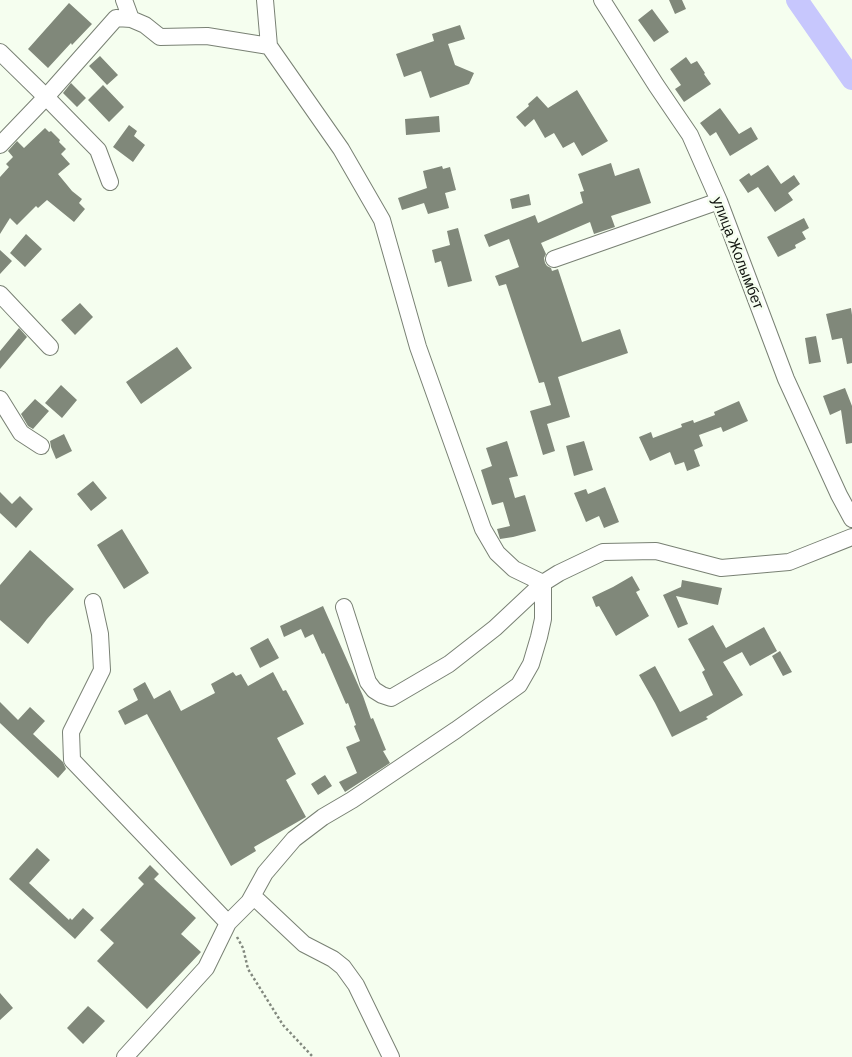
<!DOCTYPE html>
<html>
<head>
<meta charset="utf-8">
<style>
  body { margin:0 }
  canvas { display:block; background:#f5feef }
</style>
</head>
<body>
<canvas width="852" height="1057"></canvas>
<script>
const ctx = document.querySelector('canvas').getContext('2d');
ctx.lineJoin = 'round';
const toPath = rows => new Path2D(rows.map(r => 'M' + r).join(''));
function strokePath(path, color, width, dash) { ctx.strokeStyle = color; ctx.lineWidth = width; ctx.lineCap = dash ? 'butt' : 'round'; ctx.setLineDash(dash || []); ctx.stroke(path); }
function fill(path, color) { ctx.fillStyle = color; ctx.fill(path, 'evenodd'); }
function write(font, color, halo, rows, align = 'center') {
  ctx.font = font + ' Barlow,sans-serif'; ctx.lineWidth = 5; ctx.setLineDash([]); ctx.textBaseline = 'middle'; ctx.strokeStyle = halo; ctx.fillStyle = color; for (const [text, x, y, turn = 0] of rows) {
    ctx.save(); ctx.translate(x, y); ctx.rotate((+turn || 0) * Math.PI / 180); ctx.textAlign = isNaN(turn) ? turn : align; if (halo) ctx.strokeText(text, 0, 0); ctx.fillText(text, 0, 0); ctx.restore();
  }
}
const river = toPath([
  [797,0,852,79]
]);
const building = toPath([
  [669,0,682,0,686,9,675,14],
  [69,3,92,24,72,45,71,43,48,68,28,49],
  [652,9,669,32,654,42,638,20],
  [460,25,465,39,448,44,455,65,474,73,469,84,430,98,421,71,404,77,396,54,434,41,432,34],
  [100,56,118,75,107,85,89,66],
  [686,57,691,64,697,61,705,73,704,74,711,84,684,102,675,89,681,85,670,69],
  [71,83,86,98,77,107,63,93],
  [103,85,124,107,109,122,88,100],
  [577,90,608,141,582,156,574,142,563,148,554,133,545,138,534,119,525,127,516,117,529,106,528,104,537,96,548,108],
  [720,108,739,134,751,127,758,139,730,156,716,132,710,136,700,123],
  [439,116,440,132,406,135,405,119],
  [129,125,137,131,134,136,145,145,133,162,113,147],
  [45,128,49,132,51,131,60,140,59,142,66,149,61,154,70,164,58,174,72,191,82,199,79,203,85,209,74,222,47,200,38,208,36,206,17,225,10,218,0,234,0,177,9,167,6,164,13,157,8,151,17,141,24,148],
  [611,163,615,176,639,168,651,203,611,216,615,227,594,234,590,222,541,243,546,254,544,258,545,263,547,266,551,268,552,271,558,269,582,342,620,329,628,353,558,377,570,417,547,424,555,451,543,455,530,411,551,405,544,382,539,383,506,284,499,286,495,276,519,267,509,239,489,247,484,235,535,215,538,223,583,203,580,192,584,191,578,174],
  [768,165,781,184,794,175,800,184,788,193,793,200,775,212,758,187,748,193,739,180,749,173,751,176],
  [442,166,443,169,450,167,456,190,445,193,449,208,428,214,424,203,402,210,398,198,427,188,423,171],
  [529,194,531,205,512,209,510,199],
  [804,218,809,228,802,232,806,239,795,245,796,248,778,257,767,237],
  [458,228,472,281,448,287,441,261,435,263,432,250,450,245,447,231],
  [26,234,42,249,25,267,10,253],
  [0,250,12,261,0,274],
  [80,303,93,317,75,335,61,320],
  [851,308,852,315,852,363,847,364,842,338,832,340,826,314],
  [19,328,27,337,0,369,0,351],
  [816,336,821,362,809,364,805,338],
  [177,347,192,368,141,404,126,382],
  [61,385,77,400,62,418,45,403],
  [845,388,852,406,852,443,846,444,841,410,830,415,823,396],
  [35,399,49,411,33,429,28,426,21,414],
  [739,401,748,421,723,432,721,427,699,435,703,446,694,450,700,466,687,471,684,462,675,465,670,452,650,461,639,437,651,432,653,438,682,427,681,424,693,420,694,423,715,415,714,412],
  [64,434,72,451,56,459,51,447,50,441],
  [507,441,518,476,509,478,515,498,525,495,536,531,513,537,500,539,497,529,510,526,503,502,492,505,481,470,492,466,486,448],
  [584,441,593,470,574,476,566,446],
  [93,481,107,498,91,511,77,494],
  [605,487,619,522,604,528,599,516,586,522,574,493,586,489,588,494],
  [0,492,12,504,20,496,33,509,16,528,0,513],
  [122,529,149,573,124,589,97,545],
  [30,550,74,589,47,619,28,644,0,620,0,585],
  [632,576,640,590,636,592,649,616,616,636,599,606,596,607,592,597,613,587],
  [682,580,722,588,718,605,676,596,688,624,678,628,663,595,681,587],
  [323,606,363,696,371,719,373,718,386,750,383,751,390,763,345,792,339,782,357,773,346,747,360,741,354,726,356,725,348,703,346,704,324,653,322,654,313,634,305,638,301,629,284,637,280,626],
  [713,625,726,648,764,627,777,651,750,666,742,652,723,662,743,695,706,717,708,719,672,737,655,703,639,675,655,666,680,712,713,695,702,672,705,670,688,639],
  [268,638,279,658,260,668,250,648],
  [780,651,792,672,783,676,772,656],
  [233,672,236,676,241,674,248,686,273,672,283,691,286,690,304,724,277,738,296,774,286,780,306,817,254,847,256,851,231,866,147,714,125,725,118,711,138,700,133,689,145,682,154,699,170,690,181,711,215,693,211,684],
  [0,702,18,720,30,707,45,721,33,734,63,762,66,769,58,778,0,723],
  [325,775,332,786,318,795,311,784],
  [37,848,50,860,29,883,69,920,70,918,72,920,83,908,94,918,75,939,9,879],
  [150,865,159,874,154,879,196,918,181,934,201,952,147,1009,97,961,114,943,100,930,144,884,138,878],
  [0,993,13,1008,0,1020],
  [88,1006,105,1021,83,1044,67,1028]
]);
const path = toPath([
  [237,937,243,948,248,969,283,1025,313,1057]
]);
const minor = toPath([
  [124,0,131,19],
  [265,0,269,46,341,149,382,220,418,347,483,529,497,553,514,569,543,583,559,573,603,552,656,551,721,568,789,562,852,537],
  [602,0,656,85,690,135,719,201,786,379,839,495,852,519],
  [0,52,46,97,98,150,110,182],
  [0,145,46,97,116,18,131,19,145,25,160,37,207,36,269,46],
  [554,259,719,201],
  [0,294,50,347],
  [0,399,21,433,41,446],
  [93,602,100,634,102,670,71,732,72,760,228,923],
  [344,607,368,682,374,690,382,695,391,698,449,664,495,628,543,583],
  [253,896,304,944,333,959,343,967,356,985,391,1057],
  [125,1057,206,968,228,923,249,902,265,873,294,839,323,817,352,800,456,730,519,685,531,664,539,637,543,619,543,583]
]);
const streetNames = [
  ["улица Жолымбет",738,253,69]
];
strokePath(river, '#c7c7fd', 22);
fill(building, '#80887a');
strokePath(minor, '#798174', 18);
strokePath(path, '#82887e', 2.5, [2.5, 2.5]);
strokePath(minor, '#fff', 16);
write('15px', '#10130e', '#f5feef', streetNames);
</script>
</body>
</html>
